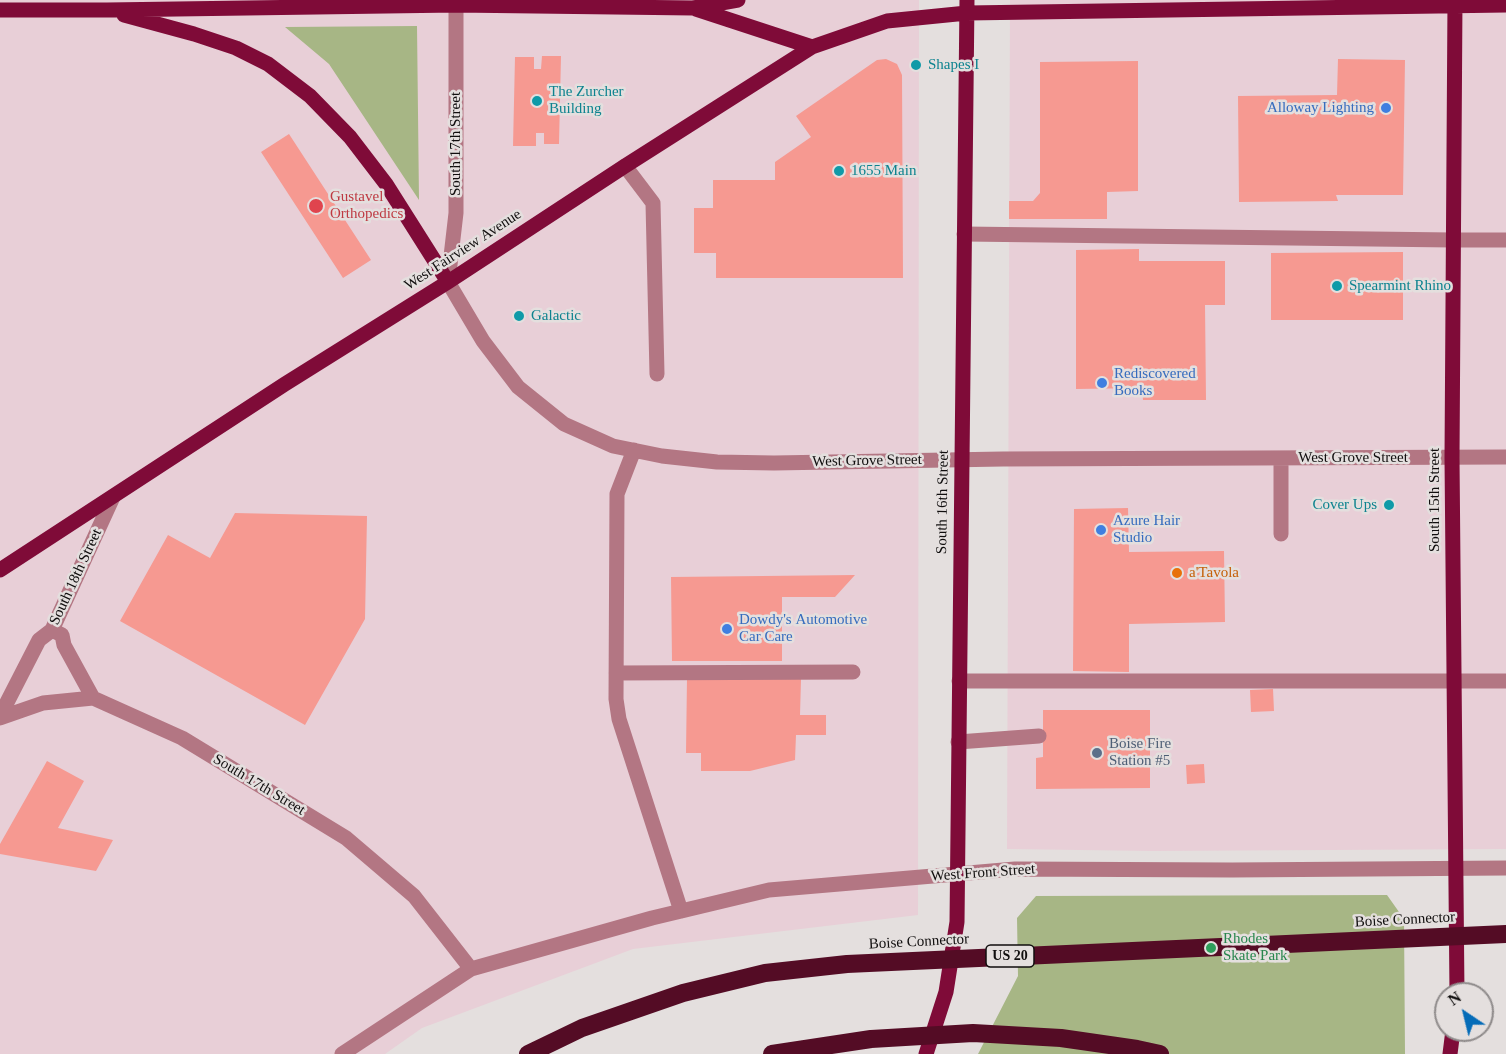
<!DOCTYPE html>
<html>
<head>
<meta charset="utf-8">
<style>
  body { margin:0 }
  #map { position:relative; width:1506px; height:1054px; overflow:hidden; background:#e4dfde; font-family:Georgia,serif }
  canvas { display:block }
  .north { position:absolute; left:1434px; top:982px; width:60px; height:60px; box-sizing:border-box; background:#e4dfde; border:2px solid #8f8b8b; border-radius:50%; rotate:325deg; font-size:16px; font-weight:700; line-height:24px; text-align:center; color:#100e0e }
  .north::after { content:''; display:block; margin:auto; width:21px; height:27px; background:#056cb8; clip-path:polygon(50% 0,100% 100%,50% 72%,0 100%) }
</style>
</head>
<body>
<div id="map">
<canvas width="1506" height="1054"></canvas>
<div class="north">N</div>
</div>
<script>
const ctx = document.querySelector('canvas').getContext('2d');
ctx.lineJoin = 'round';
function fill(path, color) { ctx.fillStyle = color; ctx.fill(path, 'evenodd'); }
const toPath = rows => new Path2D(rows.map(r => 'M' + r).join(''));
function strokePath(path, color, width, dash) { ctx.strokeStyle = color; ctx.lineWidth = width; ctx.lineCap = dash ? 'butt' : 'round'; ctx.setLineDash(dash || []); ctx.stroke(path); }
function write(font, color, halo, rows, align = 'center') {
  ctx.font = font + ' Georgia,serif'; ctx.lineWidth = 5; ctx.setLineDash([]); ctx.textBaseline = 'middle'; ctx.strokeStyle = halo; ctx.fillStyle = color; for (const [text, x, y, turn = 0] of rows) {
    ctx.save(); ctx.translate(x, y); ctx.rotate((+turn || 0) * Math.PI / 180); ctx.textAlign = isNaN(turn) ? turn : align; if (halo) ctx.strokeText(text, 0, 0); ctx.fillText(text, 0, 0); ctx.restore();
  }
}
const commercial = toPath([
  [0,0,919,0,918,915,633,949,422,1028,385,1054,0,1054],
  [1010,0,1506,0,1506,849,1153,851,1007,849]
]);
const green = toPath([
  [417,26,419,200,329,64,285,27],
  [1387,895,1404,919,1405,1054,978,1054,1018,976,1017,918,1036,896]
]);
const building = toPath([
  [542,56,561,56,559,144,544,144,544,133,536,133,536,146,513,146,515,57,534,57,534,69,541,69],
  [886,59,897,64,902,75,903,278,716,278,716,253,694,253,694,208,713,208,713,180,775,180,775,162,811,137,796,116,877,60],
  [1338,59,1405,60,1403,195,1336,195,1338,201,1239,202,1238,96,1337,95],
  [1138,61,1138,191,1107,192,1107,219,1009,219,1009,201,1033,201,1040,193,1040,62],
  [289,134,371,260,343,278,261,152],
  [1139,249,1139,261,1225,261,1225,305,1205,305,1206,400,1143,400,1142,388,1076,389,1076,250],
  [1403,252,1403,320,1271,320,1271,253],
  [1128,508,1129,552,1224,551,1225,622,1129,624,1129,672,1073,671,1074,509],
  [235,513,367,516,365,619,305,725,120,621,168,535,210,558],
  [855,575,835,597,782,597,782,661,672,661,671,577],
  [687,678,801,679,800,715,826,715,826,735,796,735,795,760,750,771,701,771,701,753,686,753],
  [1273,689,1274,711,1251,712,1250,690],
  [1043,710,1150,710,1150,788,1036,789,1036,758,1043,757],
  [47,761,84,781,58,828,113,840,96,871,0,854,0,844],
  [1204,764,1205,783,1187,784,1186,765]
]);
const minor = toPath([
  [456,0,456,213,448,282,483,341,518,387,564,424,613,446,662,456,717,462,774,463,1003,459,1506,457],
  [625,166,653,203,657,374],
  [964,234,1453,240,1506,240],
  [634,450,617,494,616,699,619,719,681,911],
  [1281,534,1281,458],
  [52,630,62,635,64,645,93,698],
  [616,673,853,672],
  [959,681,1506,681],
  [0,716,39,640,52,630,113,497],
  [0,718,43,703,93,698,182,738,346,838,414,896,471,969],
  [958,742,1039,736],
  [342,1054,471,969,652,918,769,890,1015,869,1232,870,1506,868]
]);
const major = toPath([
  [1455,0,1452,458,1457,994],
  [696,9,812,47],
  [0,10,107,10,456,5,693,8,738,0],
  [124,15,194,34,236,48,268,64,310,96,350,137,386,184,448,282],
  [0,570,285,384,448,282,625,166,812,47,887,21,967,13,1506,5],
  [926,1054,946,992,957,922,967,0],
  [1450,1054,1453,1030]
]);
const highwayBridge = toPath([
  [528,1054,582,1028,683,993,765,973,847,964,1506,934],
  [772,1054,871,1039,973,1033,1061,1038,1137,1049,1160,1054]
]);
const markers = [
  [916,65,6,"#0f9aa8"],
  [537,101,6,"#0f9aa8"],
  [1386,108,6,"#3f7fe0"],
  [839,171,6,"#0f9aa8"],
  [316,206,8,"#e0444e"],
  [1337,286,6,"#0f9aa8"],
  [519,316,6,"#0f9aa8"],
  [1102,383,6,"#3f7fe0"],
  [1389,505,6,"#0f9aa8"],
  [1101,530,6,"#3f7fe0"],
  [1177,573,6,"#e8710a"],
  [727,629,6,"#3f7fe0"],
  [1097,753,6,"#5c6f8a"],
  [1211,948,6,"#2e9e5b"]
];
const shields = [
  [1010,956,48]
];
const shieldNames = [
  ["US 20",1010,956]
];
const cultureNames = [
  ["Shapes I",928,65],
  ["The Zurcher",549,92],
  ["Building",549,109],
  ["1655 Main",851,171],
  ["Spearmint Rhino",1349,286],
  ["Galactic",531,316],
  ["Cover Ups",1377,505,"right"]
];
const shopNames = [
  ["Alloway Lighting",1374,108,"right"],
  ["Rediscovered",1114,374],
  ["Books",1114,391],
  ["Azure Hair",1113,521],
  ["Studio",1113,538],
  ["Dowdy's Automotive",739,620],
  ["Car Care",739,637]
];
const streetNames = [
  ["South 17th Street",456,144,-90],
  ["West Fairview Avenue",463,250,-33],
  ["West Grove Street",1353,458],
  ["West Grove Street",867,461,-1],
  ["South 15th Street",1435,500,-90],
  ["South 16th Street",943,502,-89],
  ["South 18th Street",76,577,-65],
  ["South 17th Street",259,785,31],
  ["West Front Street",983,873,-4],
  ["Boise Connector",1405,920,-3],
  ["Boise Connector",919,942,-3]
];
const healthNames = [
  ["Gustavel",330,197],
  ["Orthopedics",330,214]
];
const foodNames = [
  ["a'Tavola",1189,573]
];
const serviceNames = [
  ["Boise Fire",1109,744],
  ["Station #5",1109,761]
];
const leisureNames = [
  ["Rhodes",1223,939],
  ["Skate Park",1223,956]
];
fill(commercial, '#e8cfd7');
fill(green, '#a7b685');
fill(building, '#f69991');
strokePath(minor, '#b37683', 15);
strokePath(major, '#7f0b38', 15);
strokePath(highwayBridge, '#540c25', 18);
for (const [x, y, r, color] of markers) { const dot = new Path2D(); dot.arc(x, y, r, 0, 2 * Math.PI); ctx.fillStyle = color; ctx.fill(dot); strokePath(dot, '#e4dfde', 2); }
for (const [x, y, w] of shields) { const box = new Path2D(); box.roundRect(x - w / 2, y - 11, w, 22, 4.5); ctx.fillStyle = '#e4dfde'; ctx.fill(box); strokePath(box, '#100e0e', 1.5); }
write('bold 14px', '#100e0e', null, shieldNames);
write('15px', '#0d838f', '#e4dfde', cultureNames, 'left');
write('15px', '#366cbe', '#e4dfde', shopNames, 'left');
write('15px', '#100e0e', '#e4dfde', streetNames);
write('15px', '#be3a42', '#e4dfde', healthNames, 'left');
write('15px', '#c56008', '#e4dfde', foodNames, 'left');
write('15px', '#4e5e75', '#e4dfde', serviceNames, 'left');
write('15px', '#27864d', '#e4dfde', leisureNames, 'left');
</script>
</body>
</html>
